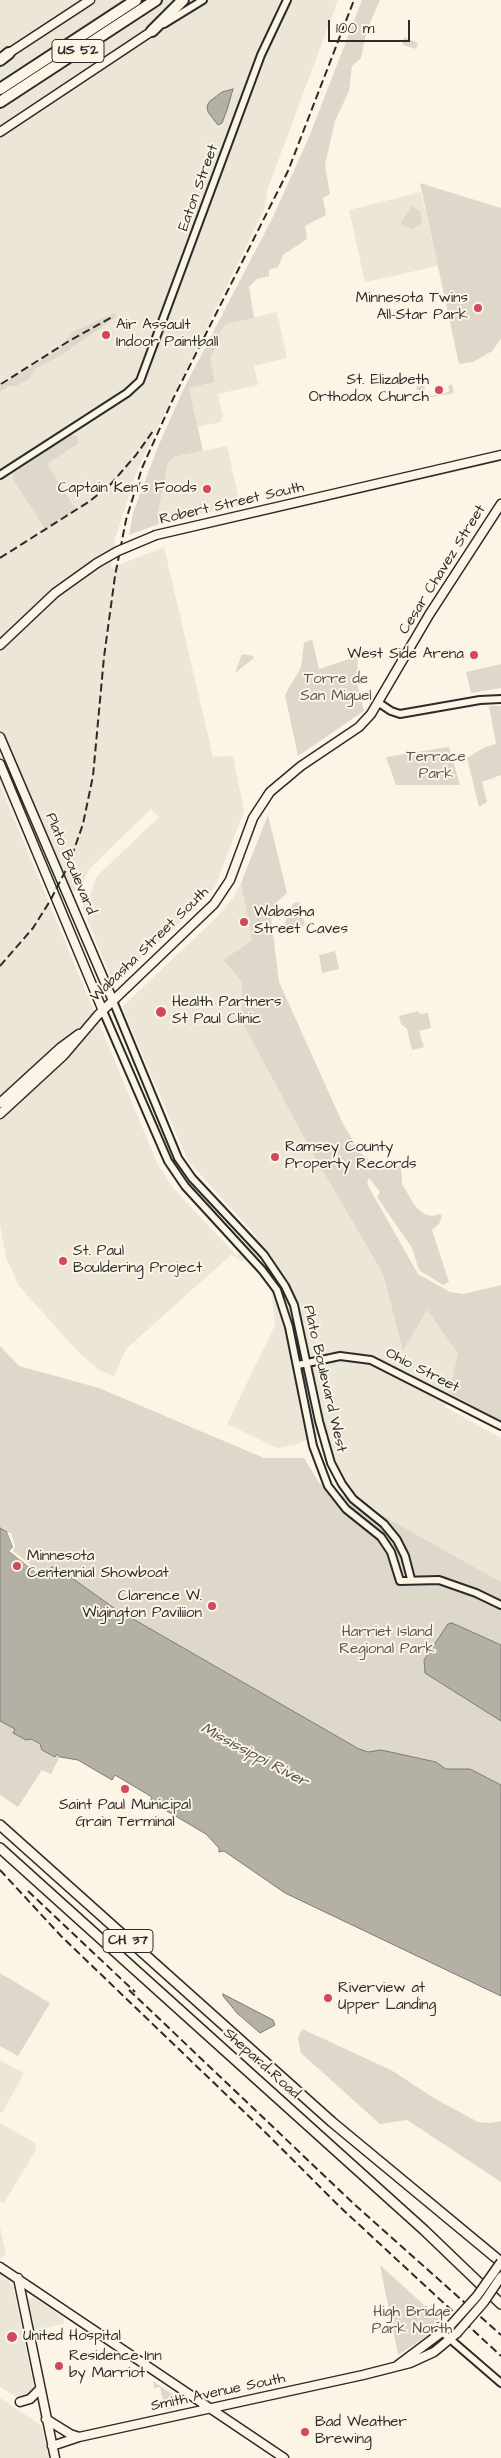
<!DOCTYPE html>
<html>
<head>
<meta charset="utf-8">
<style>
  body { margin:0 }
  #map { position:relative; width:501px; height:2458px; overflow:hidden; background:#fcf5e5; font-family:"Architects Daughter",sans-serif }
  canvas { display:block }
  .scale { position:absolute; left:328px; top:20px; width:82px; height:22px; box-sizing:border-box; border:2px solid #2b2b2b; border-top:0; padding-left:6px; font-size:15px; line-height:18px; white-space:nowrap; color:#2b2b2b; -webkit-text-stroke:4px #fcf5e5; paint-order:stroke }
</style>
</head>
<body>
<div id="map">
<canvas width="501" height="2458"></canvas>
<div class="scale">100 m</div>
</div>
<script>
const ctx = document.querySelector('canvas').getContext('2d');
ctx.lineJoin = 'round';
function fill(path, color) { ctx.fillStyle = color; ctx.fill(path, 'evenodd'); }
const toPath = rows => new Path2D(rows.map(r => 'M' + r).join(''));
function strokePath(path, color, width, dash) { ctx.strokeStyle = color; ctx.lineWidth = width; ctx.lineCap = dash ? 'butt' : 'round'; ctx.setLineDash(dash || []); ctx.stroke(path); }
function write(font, color, halo, rows, align = 'center') {
  ctx.font = font + ' "Architects Daughter",sans-serif'; ctx.lineWidth = 4; ctx.setLineDash([]); ctx.textBaseline = 'middle'; ctx.strokeStyle = halo; ctx.fillStyle = color; for (const [text, x, y, turn = 0] of rows) {
    ctx.save(); ctx.translate(x, y); ctx.rotate((+turn || 0) * Math.PI / 180); ctx.textAlign = isNaN(turn) ? turn : align; if (halo) ctx.strokeText(text, 0, 0); ctx.fillText(text, 0, 0); ctx.restore();
  }
}
const built = toPath([
  [0,0,338,0,268,188,264,210,137,470,115,539,111,568,164,547,213,757,233,756,244,811,215,887,172,931,116,980,112,980,82,907,91,894,96,877,159,817,151,809,89,869,81,887,53,904,0,782],
  [421,192,438,266,365,282,349,210],
  [277,312,287,358,254,366,258,385,218,394,223,417,221,422,198,427,189,388,215,382,210,357,221,341,220,332,226,324],
  [227,446,240,505,159,524,158,512,168,463,174,457],
  [0,785,158,1165,174,1189,237,1256,257,1237,188,1161,122,1007,218,916,233,898,241,883,252,940,223,960,242,982,242,1022,313,1154,383,1274,403,1350,427,1310,459,1353,445,1407,501,1438,501,1582,382,1515,354,1493,339,1471,327,1432,295,1445,277,1448,227,1424,275,1325,271,1287,251,1260,242,1261,231,1255,126,1349,114,1376,99,1370,79,1353,19,1286,6,1258,0,1224],
  [0,2060,24,2073,2,2113,0,2112],
  [0,2123,35,2143,36,2150,4,2203,0,2201],
  [0,2227,6,2255,1,2258,0,2258],
  [0,2275,9,2281,13,2286,34,2387,32,2393,25,2398,18,2398,0,2387],
  [33,2297,64,2318,64,2324,34,2330,28,2300],
  [0,2398,42,2426,49,2458,0,2458]
]);
const green = toPath([
  [362,0,380,0,367,30,361,58,352,66,349,91,335,121,325,165,330,194,323,198,326,215,305,226,307,239,283,255,278,267,269,270,269,276,257,279,249,287,254,318,226,324,220,332,221,341,210,357,215,382,189,388,203,451,174,457,168,463,158,512,159,524,129,535,133,513,157,449,184,388,273,217,309,137],
  [405,37,418,43,416,49,403,45,402,41],
  [420,183,501,208,501,339,492,351,473,362,459,364],
  [412,206,420,211,422,223,412,229,403,226,401,222],
  [114,313,117,316,103,326,63,354,35,369,29,379,16,386,9,386,0,392,0,386,55,352,73,332],
  [452,384,454,393,422,399,420,390,417,390,416,387,424,385,426,395,431,396,449,392,448,386],
  [71,434,77,436,79,443,47,464,76,510,45,529,13,479,13,474],
  [312,639,319,669,358,656,357,682,364,711,298,756,285,695,301,667,304,643],
  [242,654,253,656,254,658,235,673],
  [501,664,501,688,471,693,466,672],
  [489,706,501,706,501,775,482,782,487,802,479,807,467,758,485,747,496,744],
  [449,747,460,785,396,785,386,757],
  [268,815,287,893,277,902,271,917,279,982,343,1124,360,1152,374,1164,385,1166,386,1169,401,1165,402,1184,415,1206,424,1214,432,1216,440,1214,442,1216,439,1224,432,1230,449,1282,443,1285,419,1270,412,1248,377,1197,380,1192,369,1178,367,1184,418,1274,450,1292,463,1294,501,1285,501,1421,449,1393,458,1353,427,1310,403,1351,383,1274,313,1154,242,1022,242,982,223,960,252,940,241,883],
  [299,902,305,926,283,931,288,912,294,903],
  [335,951,339,969,322,973,319,955],
  [418,1011,420,1014,428,1013,431,1028,419,1031,424,1047,412,1050,407,1029,401,1024,399,1016],
  [0,1346,19,1366,99,1388,264,1458,304,1458,319,1483,382,1515,501,1582,501,1785,470,1769,446,1769,436,1762,381,1750,368,1752,359,1749,114,1608,55,1566,38,1574,9,1551,7,1532,0,1528],
  [0,1721,15,1729,14,1733,26,1740,31,1739,55,1757,56,1754,60,1756,51,1774,42,1770,18,1807,0,1795],
  [0,1973,50,2003,18,2056,0,2046],
  [302,2029,391,2070,434,2098,478,2122,491,2123,501,2121,501,2182,407,2120,380,2124,301,2053,298,2038],
  [380,2265,445,2324,398,2355],
  [153,2381,186,2403,184,2405,165,2410,160,2387,154,2388]
]);
const water = toPath([
  [233,89,227,110,222,123,218,125,208,112,207,106,210,101,222,92,233,89],
  [0,1528,7,1532,13,1547,9,1551,38,1574,55,1566,114,1608,359,1749,368,1752,381,1750,436,1762,446,1769,470,1769,501,1785,501,1996,285,1893,224,1851,219,1852,219,1848,206,1834,150,1801,152,1797,115,1775,112,1780,78,1760,60,1757,57,1754,55,1757,42,1750,40,1744,31,1739,26,1740,13,1733,15,1729,0,1721,0,1528],
  [452,1623,501,1645,501,1721,425,1673,424,1660,448,1624,452,1623],
  [223,1994,273,2020,275,2025,260,2033,237,2013,223,1996,223,1994]
]);
const pier = toPath([
  [7,1532,11,1533,15,1546,13,1551,37,1570,38,1574,9,1551,13,1547]
]);
const tertiary = toPath([
  [164,24,203,0],
  [0,475,127,393,140,381,261,55,287,0],
  [379,703,391,711,400,714,480,700,501,699],
  [113,1001,178,1158,192,1178,264,1255,285,1286,294,1305,319,1421,331,1463,342,1484,353,1499,384,1524,397,1540,405,1556,411,1579],
  [103,1011,168,1161,185,1186,262,1270,277,1290,289,1327,313,1446,328,1486,346,1509,381,1537,391,1552,400,1581,439,1580,476,1593,501,1605],
  [298,1365,340,1356,371,1360,501,1426],
  [443,2333,501,2383]
]);
const secondary = toPath([
  [6,55,90,0],
  [0,132,152,31],
  [156,535,501,455],
  [0,645,55,593,97,563],
  [0,737,113,1001],
  [0,764,103,1011],
  [0,1103,60,1048,79,1034],
  [0,1114,64,1055,98,1015,214,904,230,880,253,818,270,792,301,766,359,727,371,714,429,615,501,504],
  [0,2267,284,2458],
  [18,2278,55,2458],
  [398,2365,450,2326],
  [20,2402,30,2399,40,2389],
  [46,2419,70,2434,79,2437,363,2375,410,2363,434,2352,457,2333],
  [52,2446,79,2437]
]);
const trunk = toPath([
  [0,1825,332,2122,501,2262],
  [0,1848,424,2230,501,2304]
]);
const motorway = toPath([
  [152,31,183,0],
  [0,60,9,53],
  [0,89,136,0],
  [0,102,156,0]
]);
const rail = toPath([
  [1,384,69,341,114,316],
  [0,558,90,501,110,485,136,455,153,431],
  [0,966,33,928,50,901,69,864,83,824,93,776,104,657,115,576,126,520,142,468,173,399,288,171,354,0],
  [0,1870,61,1936,263,2130,340,2207,501,2356],
  [28,1891,135,1992],
  [129,1990,354,2204,501,2335]
]);
const secondaryBridge = toPath([
  [97,563,118,551,156,535],
  [450,2326,477,2296,501,2262],
  [457,2333,484,2302,501,2277]
]);
const markers = [
  [478,308,5,"#d1495b"],
  [106,335,5,"#d1495b"],
  [439,390,5,"#d1495b"],
  [207,489,5,"#d1495b"],
  [474,655,5,"#d1495b"],
  [244,922,5,"#d1495b"],
  [161,1012,6,"#d1495b"],
  [275,1157,5,"#d1495b"],
  [63,1261,5,"#d1495b"],
  [17,1566,5,"#d1495b"],
  [212,1606,5,"#d1495b"],
  [125,1789,5,"#d1495b"],
  [328,1998,5,"#d1495b"],
  [12,2337,6,"#d1495b"],
  [59,2366,5,"#d1495b"],
  [305,2432,5,"#d1495b"]
];
const shields = [
  [78,51,52],
  [128,1941,50]
];
const shieldNames = [
  ["US 52",78,51],
  ["CH 37",128,1941]
];
const streetNames = [
  ["Eaton Street",199,188,-70],
  ["Robert Street South",232,504,-13],
  ["Cesar Chavez Street",443,570,-58],
  ["Plato Boulevard",70,864,67],
  ["Wabasha Street South",150,945,-44],
  ["Ohio Street",422,1371,27],
  ["Plato Boulevard West",324,1379,77],
  ["Shepard Road",261,2064,42],
  ["Smith Avenue South",218,2393,-12]
];
const poiNames = [
  ["Minnesota Twins",468,299,"right"],
  ["All-Star Park",468,316,"right"],
  ["Air Assault",116,326],
  ["Indoor Paintball",116,343],
  ["St. Elizabeth",429,381,"right"],
  ["Orthodox Church",429,398,"right"],
  ["Captain Ken's Foods",197,489,"right"],
  ["West Side Arena",464,655,"right"],
  ["Wabasha",254,913],
  ["Street Caves",254,930],
  ["Health Partners",172,1003],
  ["St Paul Clinic",172,1020],
  ["Ramsey County",285,1148],
  ["Property Records",285,1165],
  ["St. Paul",73,1252],
  ["Bouldering Project",73,1269],
  ["Minnesota",27,1557],
  ["Centennial Showboat",27,1574],
  ["Clarence W.",202,1597,"right"],
  ["Wigington Paviliion",202,1614,"right"],
  ["Saint Paul Municipal",125,1806,"center"],
  ["Grain Terminal",125,1823,"center"],
  ["Riverview at",338,1989],
  ["Upper Landing",338,2006],
  ["United Hospital",23,2337],
  ["Residence Inn",69,2357],
  ["by Marriot",69,2374],
  ["Bad Weather",315,2423],
  ["Brewing",315,2440]
];
const parkNames = [
  ["Torre de",336,680],
  ["San Miguel",336,697],
  ["Terrace",436,758],
  ["Park",436,775],
  ["Harriet Island",387,1633],
  ["Regional Park",387,1650],
  ["High Bridge",412,2313],
  ["Park North",412,2330]
];
const waterNames = [
  ["Mississippi River",254,1756,28]
];
fill(built, '#ece6d7');
fill(green, '#ded8ca');
fill(water, '#b4b0a5');
strokePath(water, '#7d7b74', 1);
fill(pier, '#fcf5e5');
strokePath(tertiary, '#2b2b2b', 10);
strokePath(secondary, '#2b2b2b', 11);
strokePath(trunk, '#2b2b2b', 12);
strokePath(motorway, '#2b2b2b', 14);
strokePath(tertiary, '#fcf5e5', 6);
strokePath(secondary, '#fcf5e5', 8);
strokePath(trunk, '#fcf5e5', 9);
strokePath(motorway, '#fcf5e5', 10);
strokePath(rail, '#2b2b2b', 2, [8, 4]);
strokePath(secondaryBridge, '#2b2b2b', 11, []);
strokePath(secondaryBridge, '#fcf5e5', 8);
for (const [x, y, r, color] of markers) { const dot = new Path2D(); dot.arc(x, y, r, 0, 2 * Math.PI); ctx.fillStyle = color; ctx.fill(dot); strokePath(dot, '#fcf5e5', 2); }
for (const [x, y, w] of shields) { const box = new Path2D(); box.roundRect(x - w / 2, y - 11.5, w, 23, 4); ctx.fillStyle = '#fcf5e5'; ctx.fill(box); strokePath(box, '#2b2b2b', 1); }
write('bold 14px', '#2b2b2b', null, shieldNames);
write('15px', '#2b2b2b', '#fcf5e5', streetNames);
write('15px', '#2b2b2b', '#fcf5e5', poiNames, 'left');
write('15px', '#585653', '#fcf5e5', parkNames);
write('italic 16px', '#545350', '#fcf5e5', waterNames);
</script>
</body>
</html>
